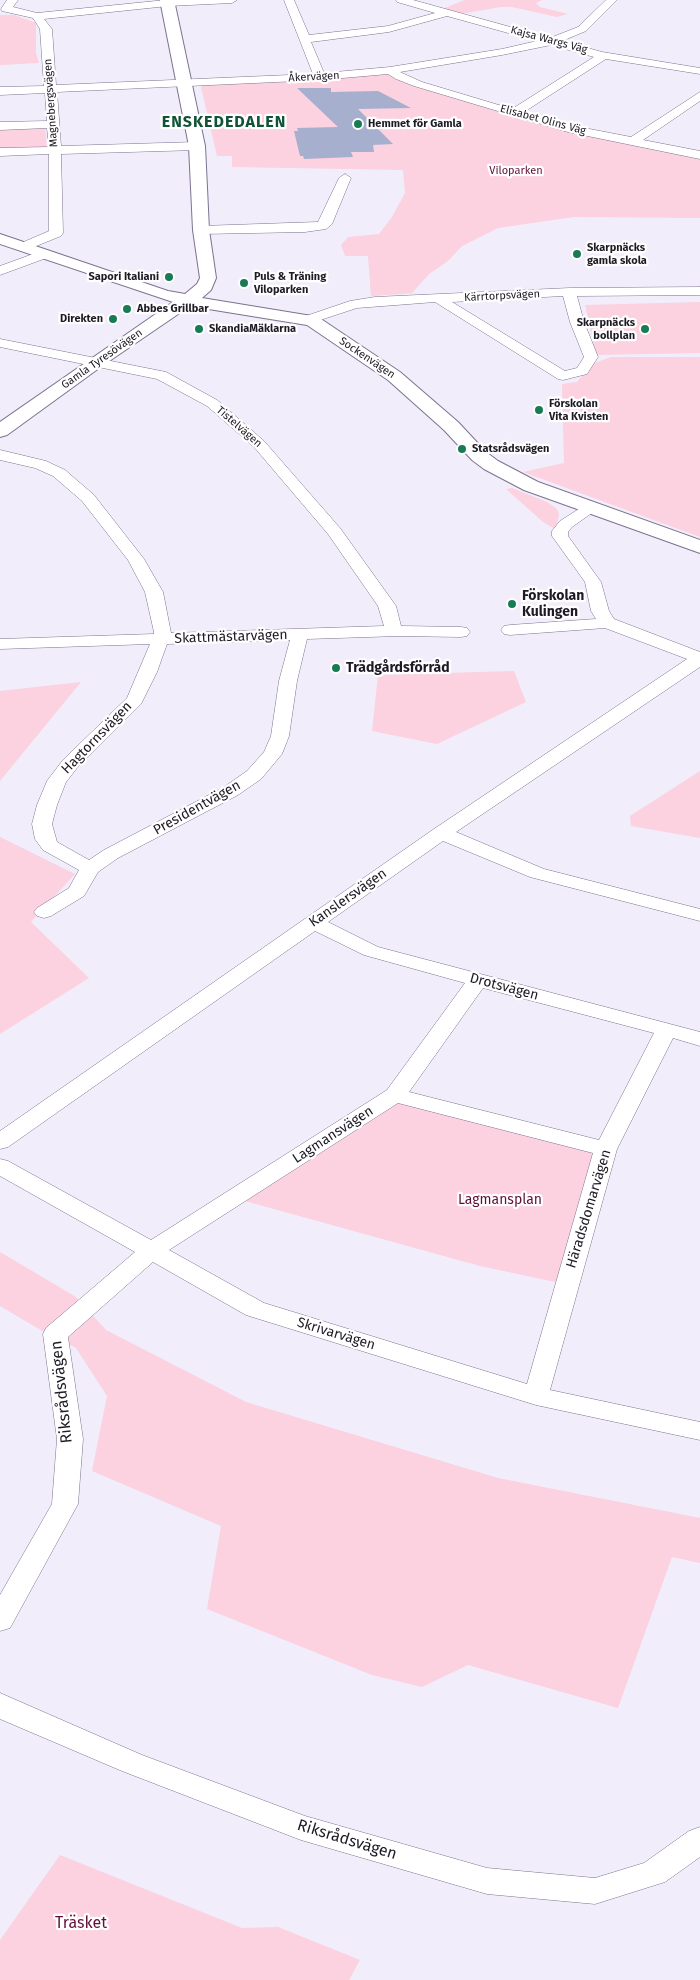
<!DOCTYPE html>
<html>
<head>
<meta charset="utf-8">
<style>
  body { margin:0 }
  canvas { display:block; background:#f1edfa }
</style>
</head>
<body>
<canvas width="700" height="1980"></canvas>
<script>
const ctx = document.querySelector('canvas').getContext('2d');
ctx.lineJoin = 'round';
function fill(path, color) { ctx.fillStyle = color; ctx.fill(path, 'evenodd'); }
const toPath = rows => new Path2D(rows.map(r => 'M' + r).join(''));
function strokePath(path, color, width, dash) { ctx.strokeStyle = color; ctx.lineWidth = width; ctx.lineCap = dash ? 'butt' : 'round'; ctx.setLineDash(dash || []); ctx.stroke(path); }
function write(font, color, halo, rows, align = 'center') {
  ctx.font = font + ' "Fira Sans",sans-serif'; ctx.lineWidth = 4.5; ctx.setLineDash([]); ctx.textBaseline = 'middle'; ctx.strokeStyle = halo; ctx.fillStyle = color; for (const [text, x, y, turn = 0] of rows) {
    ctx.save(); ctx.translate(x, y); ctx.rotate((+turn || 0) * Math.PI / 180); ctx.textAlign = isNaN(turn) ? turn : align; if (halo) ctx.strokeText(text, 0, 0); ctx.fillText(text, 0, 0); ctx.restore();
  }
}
const green = toPath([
  [465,0,542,0,536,3,540,7,568,14,557,17,512,7,501,7,460,14,442,9],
  [0,15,14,15,36,23,36,53,39,63,0,65],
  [386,73,512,114,700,157,700,218,574,217,498,228,462,246,448,261,429,274,412,293,417,293,371,296,368,256,345,256,341,245,348,237,379,234,392,217,405,193,403,170,232,167,232,156,217,156,201,87,202,85],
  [45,127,47,148,0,150,0,128],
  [700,302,700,353,596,355,585,305],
  [611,357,700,357,700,537,523,472,564,463,562,384,577,382,592,364],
  [512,488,547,502,557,509,559,514,556,530,542,521,506,489],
  [514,671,526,702,437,744,372,731,378,675],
  [81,682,0,781,0,691],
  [700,771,700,838,631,826,630,816],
  [0,837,75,874,31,922,89,978,0,1034],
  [398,1103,591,1151,595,1156,560,1283,480,1266,245,1201],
  [0,1252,76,1297,106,1330,246,1402,498,1478,700,1518,700,1563,672,1557,618,1708,468,1665,422,1687,372,1675,207,1609,221,1526,92,1471,107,1396,76,1348,44,1332,0,1306],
  [60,1855,242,1928,278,1927,360,1960,349,1980,0,1980,0,1940]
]);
const building = toPath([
  [297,88,331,88,331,92,378,91,411,108,358,109,393,144,373,145,374,152,351,152,353,157,304,159,303,156,300,156,294,131,298,131,297,128,338,127]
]);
const minor = toPath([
  [7,0,18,0,13,7,37,13,166,0,237,0,232,3,168,6,44,19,52,29,56,85,313,74,284,0,294,0,309,35,388,26,435,13,397,2,396,0,413,0,550,38,578,27,606,0,617,0,586,31,562,41,602,52,700,68,700,74,606,59,524,112,574,126,631,137,700,92,700,101,643,140,700,151,700,159,568,132,414,86,396,79,388,74,320,80,57,92,61,146,197,142,203,146,197,150,61,154,63,233,61,236,24,251,17,247,19,244,49,231,49,154,0,156,0,148,49,147,47,128,0,130,0,122,47,121,45,93,0,95,0,87,44,86,40,29,33,18,2,11,1,9,7,0],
  [447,16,537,41,502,49,390,67,324,73,311,42,389,32,447,16],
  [551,45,594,57,512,109,422,82,400,72,502,55,551,45],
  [345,174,351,178,332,224,326,229,305,232,201,234,194,230,201,226,318,222,339,178,345,174],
  [44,250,49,251,51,254,49,257,0,275,0,266,44,250],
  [700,287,700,295,577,296,584,322,598,357,587,374,563,380,558,379,435,302,357,308,308,324,303,323,301,320,303,317,350,301,375,297,570,288,700,287],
  [563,296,570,322,584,357,577,368,565,371,452,302,563,296],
  [0,339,166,372,217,400,264,441,340,528,396,606,401,626,461,627,467,628,470,632,467,636,461,637,399,636,307,639,297,681,289,736,282,754,261,779,238,795,118,858,98,872,84,896,51,916,44,918,37,916,34,912,37,908,69,888,79,870,43,850,35,839,32,824,37,805,47,781,63,760,127,698,150,644,0,649,0,639,154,634,154,632,145,592,128,560,82,501,53,476,35,468,0,460,0,450,46,461,65,470,94,495,144,559,163,592,171,633,384,626,378,606,328,534,254,447,207,406,157,379,0,347,0,339],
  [290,640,279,681,271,736,264,752,247,771,224,787,104,850,89,860,57,842,52,824,57,805,66,782,77,768,141,704,157,672,167,644,290,640],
  [591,503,597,505,599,508,572,527,568,532,568,536,601,582,609,611,614,619,700,652,700,667,456,832,544,869,700,909,700,921,530,877,443,841,328,922,378,947,700,1032,700,1046,673,1038,617,1149,550,1390,700,1422,700,1440,536,1405,246,1315,153,1262,68,1337,83,1439,78,1504,10,1628,0,1631,0,1595,52,1504,57,1439,43,1334,46,1328,135,1252,0,1176,0,1159,8,1161,151,1240,387,1090,465,983,364,955,315,931,8,1147,0,1149,0,1131,434,829,687,659,605,628,510,635,504,634,501,630,504,626,510,625,596,619,591,611,585,582,552,536,552,531,560,521,585,505,591,503],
  [483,988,654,1033,599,1140,409,1092,483,988],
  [398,1103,593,1153,527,1384,264,1303,169,1250,398,1103],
  [0,1693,142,1755,305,1816,487,1868,595,1878,644,1863,689,1831,700,1827,700,1857,665,1882,595,1904,487,1894,301,1840,122,1771,0,1719,0,1693]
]);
const tertiary = toPath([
  [160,0,174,0,205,146,209,230,216,278,211,290,202,298,318,317,400,372,458,422,486,452,498,461,538,482,700,540,700,553,524,490,484,469,472,460,444,430,388,380,307,325,190,306,102,366,7,435,0,437,0,422,173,302,0,244,0,234,168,291,185,294,197,284,200,278,193,230,189,146,160,0]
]);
const markers = [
  [358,124,5,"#197b53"],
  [577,254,5,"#197b53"],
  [169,277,5,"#197b53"],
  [244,283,5,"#197b53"],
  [127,309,5,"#197b53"],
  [113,319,5,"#197b53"],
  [199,329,5,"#197b53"],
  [645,329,5,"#197b53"],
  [539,410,5,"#197b53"],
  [462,449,5,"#197b53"],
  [512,604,5,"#197b53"],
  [336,668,5,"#197b53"]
];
const farStreetnames = [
  ["Kajsa Wargs Väg",549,40,15],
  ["Åkervägen",314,77,-3],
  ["Magnebergsvägen",51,103,-94],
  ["Elisabet Olins Väg",543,120,15],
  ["Kärrtorpsvägen",502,296,-3],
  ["Sockenvägen",367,358,34],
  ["Gamla Tyresövägen",102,359,-35],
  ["Tistelvägen",239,427,41]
];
const farPoinames = [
  ["Hemmet för Gamla",368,124],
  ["Skarpnäcks",587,248],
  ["gamla skola",587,261],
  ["Sapori Italiani",159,277,"right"],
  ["Puls & Träning",254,277],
  ["Viloparken",254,290],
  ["Abbes Grillbar",137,309],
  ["Direkten",103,319,"right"],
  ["Skarpnäcks",635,323,"right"],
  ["bollplan",635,336,"right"],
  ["SkandiaMäklarna",209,329],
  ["Förskolan",549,404],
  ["Vita Kvisten",549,417],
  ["Statsrådsvägen",472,449]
];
const farParknames = [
  ["Viloparken",516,171]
];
const poiNames = [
  ["Förskolan",522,596],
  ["Kulingen",522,612],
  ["Trädgårdsförråd",346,668]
];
const streetNames = [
  ["Skattmästarvägen",231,637,-2],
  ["Hagtornsvägen",97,738,-46],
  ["Presidentvägen",197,808,-29],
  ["Kanslersvägen",348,898,-35],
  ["Drotsvägen",504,987,15],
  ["Lagmansvägen",333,1135,-33],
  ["Häradsdomarvägen",589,1209,-73],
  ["Skrivarvägen",336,1334,17]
];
const parkNames = [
  ["Lagmansplan",500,1200]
];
const farDistrictnames = [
  ["ENSKEDEDALEN",224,123]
];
const nearStreetnames = [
  ["Riksrådsvägen",62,1392,-96],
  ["Riksrådsvägen",347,1840,17]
];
const nearParknames = [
  ["Träsket",81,1924]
];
fill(green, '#fcd1e0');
fill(building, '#a6afce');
strokePath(minor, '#7d7390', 1);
strokePath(tertiary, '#7d7390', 2);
fill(minor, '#fff');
fill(tertiary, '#fff');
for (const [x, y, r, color] of markers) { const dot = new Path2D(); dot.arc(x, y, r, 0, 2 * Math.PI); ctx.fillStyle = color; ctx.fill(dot); strokePath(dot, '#fff', 2); }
write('11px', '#1f1b26', '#fff', farStreetnames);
write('bold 11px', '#1f1b26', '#fff', farPoinames, 'left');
write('11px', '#611039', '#fff', farParknames);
write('bold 14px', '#1f1b26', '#fff', poiNames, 'left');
write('14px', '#1f1b26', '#fff', streetNames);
write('14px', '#611039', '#fff', parkNames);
ctx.letterSpacing = '1px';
write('bold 16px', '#115337', '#fff', farDistrictnames);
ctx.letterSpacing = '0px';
write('16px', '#1f1b26', '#fff', nearStreetnames);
write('16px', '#611039', '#fff', nearParknames);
</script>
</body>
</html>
